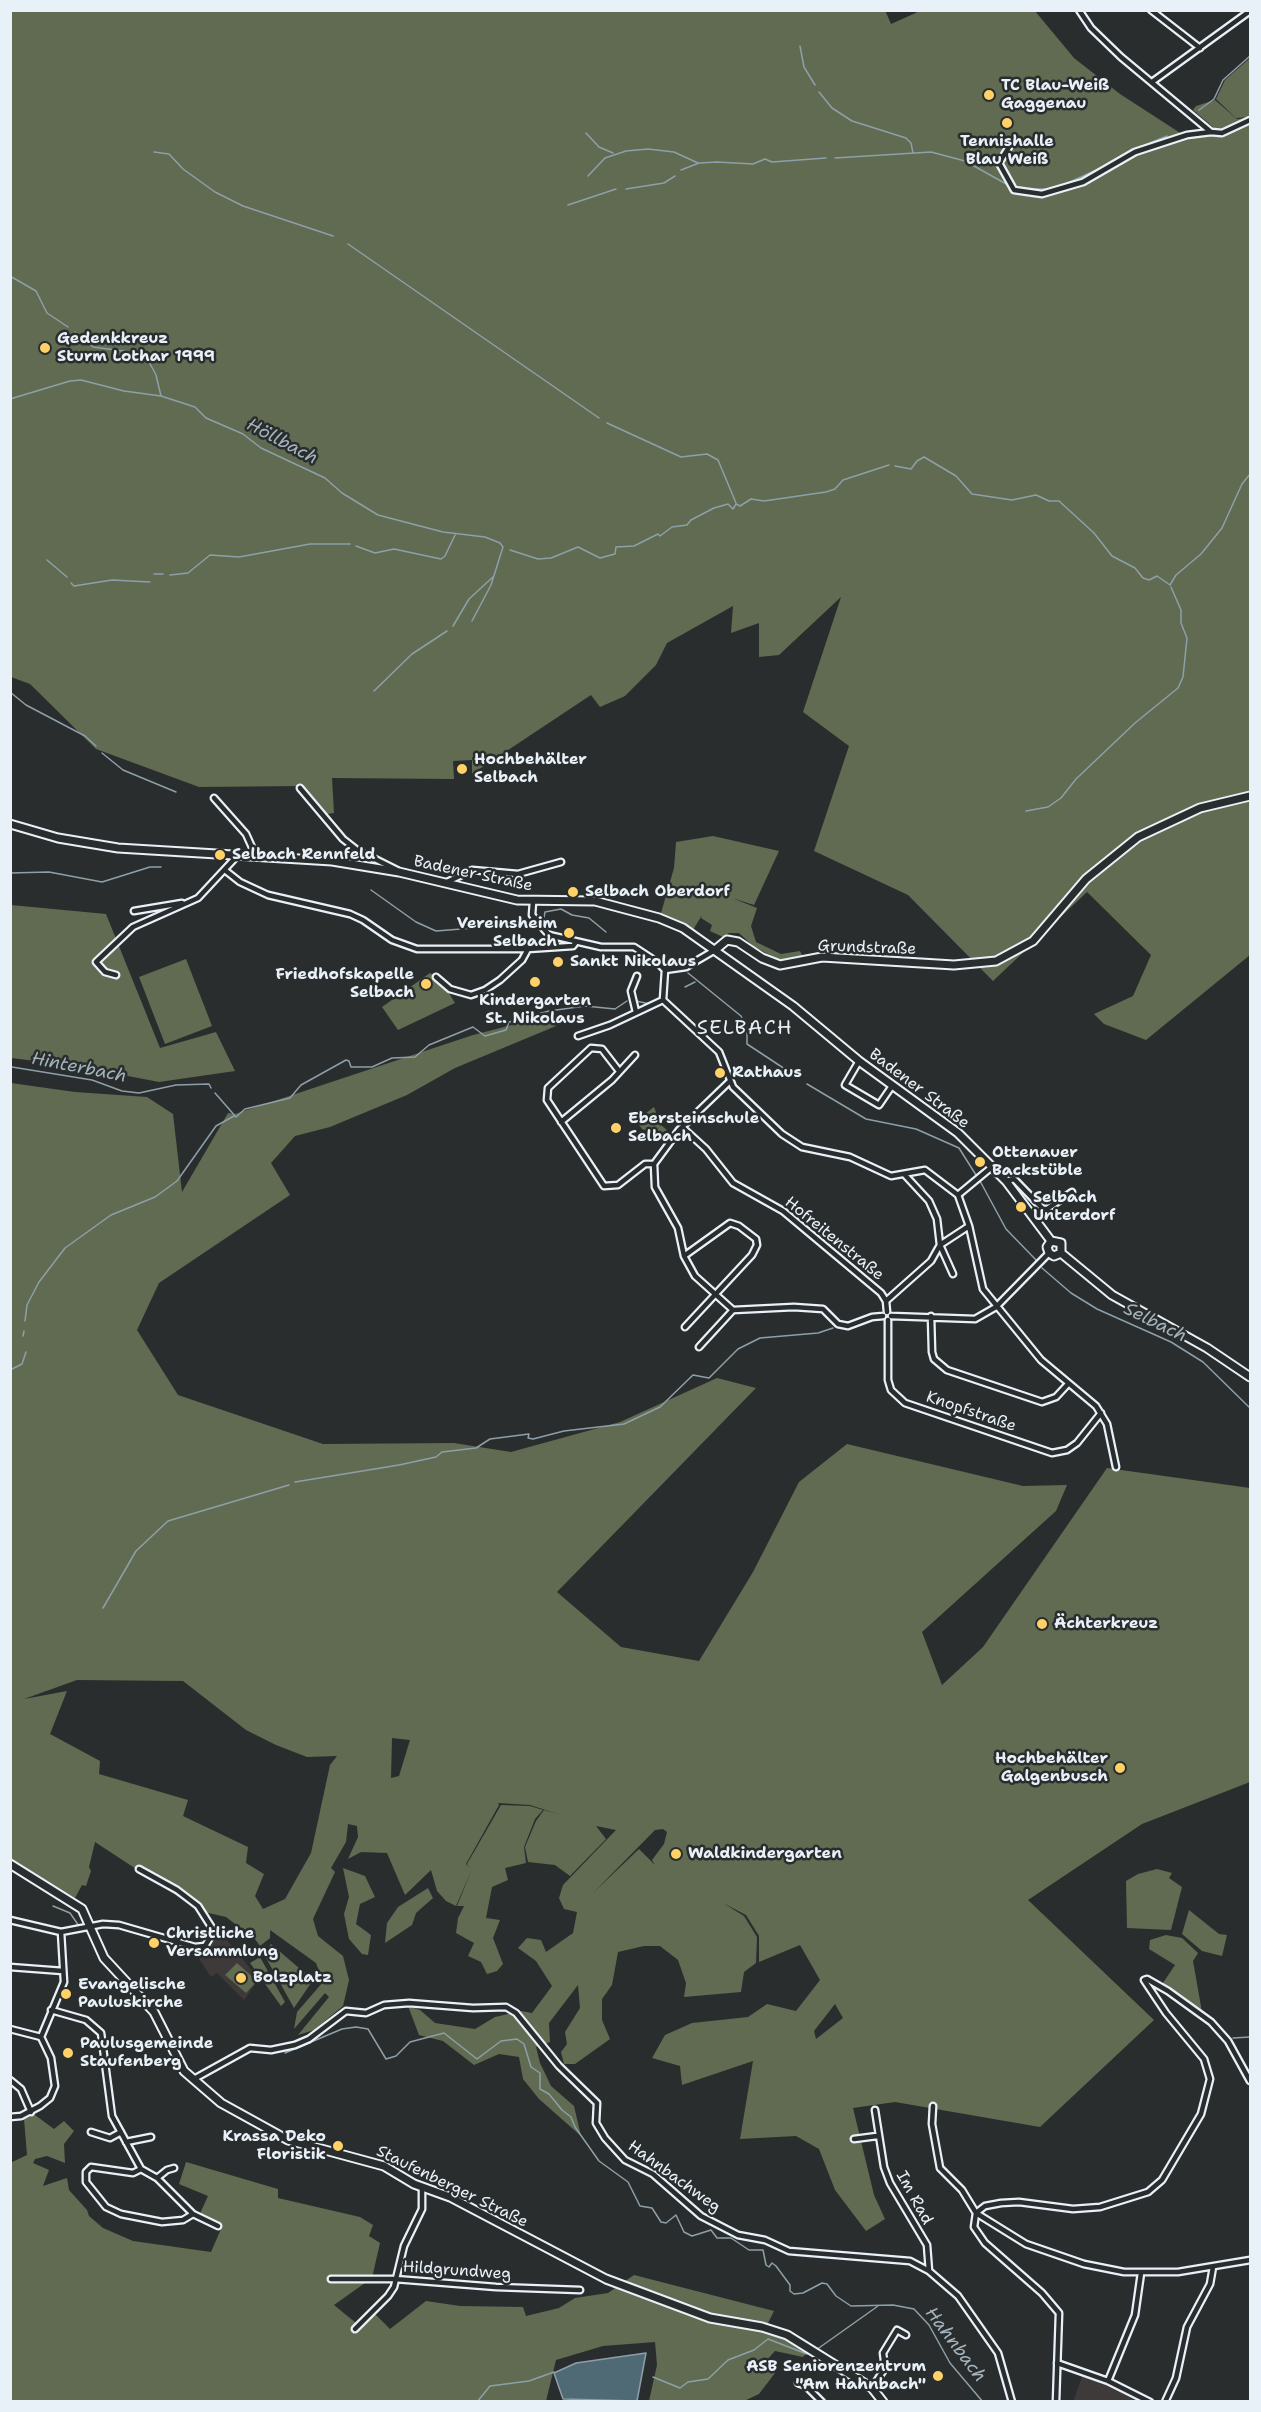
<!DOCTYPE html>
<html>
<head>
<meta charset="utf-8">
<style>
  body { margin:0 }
  #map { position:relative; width:1261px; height:2412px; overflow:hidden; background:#2a2d2e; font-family:"Shantell Sans",sans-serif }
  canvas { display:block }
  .frame { position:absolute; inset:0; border:12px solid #e8f1f8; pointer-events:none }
</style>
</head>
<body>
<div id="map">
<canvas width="1261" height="2412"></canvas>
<div class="frame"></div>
</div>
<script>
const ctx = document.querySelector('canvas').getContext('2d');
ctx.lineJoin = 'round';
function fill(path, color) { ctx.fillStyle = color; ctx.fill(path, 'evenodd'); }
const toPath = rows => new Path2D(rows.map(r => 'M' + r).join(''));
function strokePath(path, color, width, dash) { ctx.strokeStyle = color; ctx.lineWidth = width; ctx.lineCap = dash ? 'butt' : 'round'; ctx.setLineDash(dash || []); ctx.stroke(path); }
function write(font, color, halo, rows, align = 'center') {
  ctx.font = font + ' "Shantell Sans",sans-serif'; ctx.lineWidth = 5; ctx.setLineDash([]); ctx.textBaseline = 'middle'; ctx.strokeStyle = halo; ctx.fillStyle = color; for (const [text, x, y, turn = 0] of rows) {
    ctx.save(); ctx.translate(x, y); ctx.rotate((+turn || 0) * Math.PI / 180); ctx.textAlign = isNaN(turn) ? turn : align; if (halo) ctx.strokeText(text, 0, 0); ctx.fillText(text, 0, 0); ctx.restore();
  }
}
const built = toPath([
  [214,1933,226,1939,259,1979,244,2000,217,1973,211,1977,194,1951,207,1946],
  [1083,2374,1107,2382,1146,2402,1073,2402]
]);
const green = toPath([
  [885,10,891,24,920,11,1035,11,1074,58,1120,94,1188,138,1213,127,1193,110,1196,106,1215,100,1237,119,1250,118,1250,955,1146,1040,1104,1024,1094,1014,1133,996,1151,955,1087,892,993,981,908,895,814,851,849,746,803,712,841,597,779,655,759,657,759,623,731,633,733,606,667,643,656,665,625,696,600,707,591,695,472,774,472,760,453,761,454,779,332,778,334,813,327,814,303,786,199,787,96,749,30,684,11,677,11,11],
  [1250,58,1250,117,1236,118,1216,99,1225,80],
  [713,836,779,851,754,905,732,898,757,908,751,926,756,942,781,954,800,951,803,957,779,960,753,946,739,933,729,933,723,937,710,931,712,925,701,918,702,915,693,930,661,913,674,868,676,842],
  [11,905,106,914,160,1048,216,1032,235,1071,159,1082,76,1066,11,1058],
  [186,959,212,1026,165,1044,139,977],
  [430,973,443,983,455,1003,398,1030,382,1007],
  [543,1017,556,1026,455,1068,407,1095,330,1127,295,1136,271,1163,290,1195,159,1283,137,1330,178,1395,323,1444,454,1443,511,1452,620,1422,717,1378,756,1388,557,1592,621,1647,699,1661,753,1572,799,1482,847,1444,1023,1486,1067,1485,1056,1511,922,1632,942,1685,983,1647,1107,1468,1250,1488,1250,1782,1142,1824,1028,1900,1154,2020,1040,2127,895,2102,853,2108,874,2195,885,2219,866,2231,835,2190,819,2149,796,2136,740,2139,753,2061,682,2085,680,2066,652,2058,665,2035,692,2023,748,2017,767,2004,796,2011,820,1980,800,1945,759,1962,759,1936,746,1915,723,1903,744,1916,757,1937,756,1963,744,1972,741,1992,684,1997,686,1983,678,1960,660,1946,644,1946,618,1952,612,1985,602,1999,602,2020,610,2039,575,2064,564,2064,561,2052,567,2044,565,2032,580,2008,578,1985,549,2023,550,2042,536,2047,540,2063,551,2086,574,2106,581,2136,539,2099,523,2079,519,2057,499,2054,474,2065,443,2041,419,2035,408,2006,420,2010,435,2023,475,2029,495,2017,521,2011,532,2013,552,1986,536,1961,518,1948,527,1938,541,1940,546,1952,573,1933,577,1912,564,1909,559,1898,563,1885,616,1830,596,1826,606,1839,570,1876,555,1865,528,1862,525,1847,536,1821,544,1810,561,1815,530,1805,498,1803,499,1805,466,1864,469,1867,467,1864,501,1805,530,1806,543,1810,535,1819,524,1847,526,1863,505,1868,508,1880,492,1887,486,1918,500,1920,493,1938,503,1964,497,1971,487,1974,481,1962,468,1956,474,1943,456,1933,458,1918,464,1906,457,1906,472,1869,456,1906,446,1901,437,1891,431,1870,405,1895,387,1853,361,1852,348,1859,358,1837,357,1826,348,1824,346,1842,331,1868,335,1872,313,1919,318,1936,343,1956,349,1980,343,2006,314,2030,298,2035,329,1997,325,1993,294,2029,297,2012,323,1982,316,1963,270,1930,270,1938,260,1946,255,1939,226,1917,200,1911,95,1842,89,1867,91,1871,86,1886,82,1885,75,1898,11,1860,11,1083,75,1092,147,1097,173,1114,182,1192,228,1113,235,1114,473,1035],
  [77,1680,183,1681,246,1730,276,1745,307,1757,337,1756,330,1765,311,1853,285,1899,263,1909,255,1896,264,1874,246,1863,248,1847,183,1816,188,1800,99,1774,100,1761,50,1734,67,1691,24,1699],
  [392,1738,410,1740,399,1776,391,1778],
  [663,1829,667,1832,664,1844,652,1860,655,1865,639,1849,593,1893,655,1830],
  [835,2004,843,2018,816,2039,814,2031],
  [654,1107,661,1125,667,1130,657,1139,650,1132,642,1129,636,1121],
  [343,1868,365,1876,375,1897,360,1904,356,1924,371,1935,368,1955,362,1954,349,1939,344,1914,349,1897],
  [1157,1869,1172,1873,1169,1878,1182,1887,1171,1930,1127,1928,1126,1881,1138,1874],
  [428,1888,433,1898,416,1913,412,1925,385,1943,387,1923,398,1907],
  [1189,1910,1219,1934,1227,1935,1222,1956,1202,1951,1182,1934],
  [1166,1935,1182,1938,1198,1953,1193,1961,1202,2012,1161,1986,1175,1965,1149,1949,1150,1940],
  [271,1944,313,1980,294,2008,266,1958,266,1951],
  [260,1957,285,2002,281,2006,250,1963],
  [237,1963,257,1981,246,1993,225,1975],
  [35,2115,54,2129,64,2121,74,2131,64,2144,65,2163,47,2156,35,2159,33,2163,49,2170,43,2186,67,2178,69,2190,87,2210,89,2216,103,2228,133,2241,211,2252,221,2229,198,2218,208,2196,179,2184,186,2162,278,2189,278,2198,360,2217,373,2225,369,2236,380,2243,372,2278,334,2305,356,2323,371,2310,390,2329,426,2301,460,2306,523,2307,526,2316,559,2308,575,2298,608,2293,634,2275,774,2311,763,2333,799,2343,808,2351,803,2357,775,2351,766,2361,775,2373,759,2394,744,2401,649,2401,657,2365,655,2342,603,2346,556,2360,546,2401,11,2401,10,2163,27,2155,24,2119]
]);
const water = toPath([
  [646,2353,637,2401,563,2399,554,2373,576,2363,646,2353]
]);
const stream = toPath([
  [800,46,804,67,815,85],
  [819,92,832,108,852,121,906,138,911,143,913,153],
  [1199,110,1214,99,1223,80,1250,56],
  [586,133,599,147,613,153],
  [154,152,169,154,183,169,215,192,243,206,333,236],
  [835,158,931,152,965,161,1008,185],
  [681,170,699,163,717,162,753,164,765,159,772,162,826,158],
  [588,176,605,158,626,151,648,149,674,152,698,163],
  [626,189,664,183,675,176],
  [1020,189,1054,189,1101,168,1128,152,1167,136],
  [568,205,616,189],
  [348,244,599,418],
  [10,276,36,291,47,313,68,327],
  [75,332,93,347,131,352,148,360,156,375,161,396,195,407,206,418,243,434,261,448,325,478,342,493,378,515,443,532,485,537,500,543,503,547,491,585,472,621],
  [10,399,70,381,81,380,124,391,161,396],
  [607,423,681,457,707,454,718,460,736,503],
  [895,466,911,469,917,461,924,457,956,476,972,494,1012,500,1036,495,1049,501,1059,501,1094,533,1112,556,1135,568,1143,578,1149,580,1157,576,1170,585,1176,575,1201,554,1222,528,1242,484,1250,474],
  [356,546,375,553,394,549,441,559,445,556,455,535],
  [510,550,538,559,551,558,578,547,600,558,615,554,616,547,634,546,658,534,660,536,672,527,687,525,691,520,714,508,728,504,733,509,736,504,740,506,751,499,764,501,826,492,835,489,843,480,889,465],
  [47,560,67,577],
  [154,574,163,574],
  [170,575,188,573,210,555,239,557,310,544,350,544],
  [71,583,74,586,112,580,150,582],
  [453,626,469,599,494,576],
  [374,691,412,654,447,631],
  [10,692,26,705,85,736,96,746],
  [102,753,123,770,176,792],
  [1026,811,1048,807,1061,798,1076,779,1135,723,1178,688,1183,677,1187,638,1181,623,1181,610,1171,587],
  [10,873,49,872,102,882,150,867,161,867],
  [371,890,416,922,436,931,474,928,481,920,517,928,539,928],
  [543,923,545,912,561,909,572,915,589,918,606,932],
  [688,973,741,1016,747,1030,747,1044,797,1077],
  [685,987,695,982],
  [636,1001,650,1004],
  [12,1067,92,1080,122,1091,139,1093,176,1085,209,1084,211,1088],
  [807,1084,866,1119,916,1129,959,1148,976,1175],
  [215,1093,236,1117,245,1109,290,1098,301,1085,346,1060,349,1061,351,1067,372,1067,392,1058,415,1057,429,1045,473,1027,485,1036,506,1030,509,1022,549,1011,585,1006,615,1009,627,1001],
  [980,1181,1006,1229,1037,1261],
  [1042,1268,1071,1293,1097,1309,1171,1342,1203,1362,1250,1408],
  [25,1321,27,1305,39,1282,65,1248,111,1215,155,1197,177,1181,216,1126,234,1116],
  [23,1336,24,1331],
  [10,1370,22,1364,26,1352],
  [295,1482,399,1465,436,1457,442,1452,476,1448,490,1439,529,1434,528,1438,533,1439,564,1431,624,1424,660,1407,693,1375,709,1378,738,1349,760,1338,818,1333,833,1328],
  [103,1608,136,1551,168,1521,289,1485],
  [53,1906,70,1913,79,1926],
  [1233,2038,1250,2037],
  [285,2053,342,2029,356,2027,368,2029,386,2059,396,2056,410,2042,444,2033,477,2059,501,2041,517,2039,524,2044,531,2067,540,2073,540,2089,549,2094,562,2110,571,2117,575,2127,599,2161,628,2182,640,2206,652,2208,661,2222,666,2223,676,2215,684,2232,692,2236,711,2230,717,2238,731,2238,749,2250,763,2250,766,2265,769,2267,772,2263,776,2266,790,2285,790,2291,794,2294,803,2293,822,2283,827,2284,836,2296,851,2306,893,2305,914,2309,929,2325,950,2363,983,2402],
  [816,2350,878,2306],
  [653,2377,680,2388,688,2382,708,2379,728,2360,754,2350,768,2339,807,2354],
  [477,2402,490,2386,529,2381,554,2372]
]);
const street = toPath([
  [1079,10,1091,28,1121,57,1211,132],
  [1151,10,1200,48],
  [1152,82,1250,11],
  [1009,147,999,163,1014,190,1042,194,1083,182,1135,152,1187,135,1211,132,1222,133,1250,120],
  [300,788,343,839,357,850,397,870],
  [214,798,246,834,255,854],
  [226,871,240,882,268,895,350,914,363,920,392,940,417,949,528,949,573,946,576,942],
  [445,883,472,870,518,874,561,862],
  [533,902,532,915,549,935,601,947,634,947,657,962,665,970,663,1000,719,1052,733,1087,782,1134,802,1147,850,1157,891,1176,925,1170,958,1195,969,1226,983,1289,1041,1360,1096,1406,1107,1424,1116,1467],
  [134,911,182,903],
  [665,970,686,967,715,950],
  [116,975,105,972,96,962,133,927,198,898,238,855],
  [436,977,450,989,471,995,485,990,500,980,522,960,528,949],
  [636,1012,631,991,637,976],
  [578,1036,610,1025,663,1000],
  [859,1061,845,1085,879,1105,892,1086],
  [619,1071,602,1049,591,1048,548,1088,547,1100,604,1186,618,1185,645,1164,654,1164],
  [561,1122,612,1080,635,1055],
  [683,1128,706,1149,733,1183,783,1211,881,1293,886,1301,887,1312],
  [654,1164,655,1187,678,1228,684,1256,695,1276,733,1310,794,1307,823,1309,838,1324,848,1326,872,1317,883,1316],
  [654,1164,679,1130,730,1081],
  [904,1174,929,1201,937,1219,940,1245,953,1274],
  [1006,1181,1014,1179,1043,1209,1047,1209,1072,1192],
  [958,1195,993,1166],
  [684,1256,730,1223,739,1226,756,1239,757,1245,752,1255,685,1327],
  [886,1301,931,1261,940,1245,969,1226],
  [891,1316,975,1319,996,1307,1049,1253],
  [931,1316,932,1352,934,1359,947,1370,1042,1402,1056,1397,1068,1384],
  [888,1320,888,1380,891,1390,905,1403,1052,1453,1067,1450,1077,1443,1101,1413],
  [699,1347,733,1310],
  [10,1920,61,1932,103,1924,119,1925,195,1947,205,1946,211,1936,212,1928,198,1906,177,1890,139,1869],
  [10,1967,63,1971],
  [51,2010,86,2020,101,2033,112,2116,141,2169,157,2178,193,2214,218,2226],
  [10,2029,41,2037],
  [194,2079,250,2048,271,2050,295,2045,309,2039,346,2011,366,2013,384,2005,409,2003,473,2008,506,2007,516,2013,559,2066,597,2103,596,2123,605,2138,625,2160,653,2174,701,2216,738,2235,765,2240,789,2251,910,2261,929,2271,958,2296,998,2353,1012,2402],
  [10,2080,21,2089,31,2112],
  [933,2106,932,2124,940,2168,962,2190,976,2213,1026,2244,1084,2264,1124,2272,1178,2272,1250,2260],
  [875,2110,884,2167,890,2183,927,2245,929,2271],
  [10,2117,21,2116,40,2106,50,2098,55,2086,51,2058,41,2037,64,1982,61,1932],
  [91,2132,110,2138,121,2132],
  [854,2139,877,2136],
  [126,2142,151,2137],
  [141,2169,133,2173,91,2167,86,2172,86,2182,106,2207,121,2214,162,2222,183,2220,193,2214],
  [157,2178,167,2170,174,2168],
  [976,2213,985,2206,1001,2203,1019,2202,1073,2209,1100,2207,1148,2192,1162,2180,1201,2114,1210,2079,1204,2059,1166,2013,1144,1980,1147,1979,1168,1991,1211,2022,1228,2041,1250,2081],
  [976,2213,974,2227,985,2243,1042,2293,1059,2313,1056,2402],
  [331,2279,395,2279,496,2287,580,2290],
  [355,2329,388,2296,394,2287,404,2246,422,2209,422,2187],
  [1057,2363,1108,2381,1150,2402],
  [1108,2381,1135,2315,1141,2273],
  [798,2383,806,2386,822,2402],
  [872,2388,885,2368,883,2353,897,2330,906,2335],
  [1165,2402,1176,2378,1187,2327,1210,2284,1213,2267]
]);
const secondary = toPath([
  [10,824,58,838,118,848,332,861,399,872,517,900,595,901,659,918,683,928,793,1006,859,1061,958,1133,1006,1181,1051,1241],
  [715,950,727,940,738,942,762,958,780,965,822,957,954,965,996,961,1033,941,1086,879,1138,837,1200,808,1250,796],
  [1051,1241,1047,1247,1049,1253,1054,1256,1061,1253],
  [1051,1241,1061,1243,1061,1253],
  [1061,1253,1112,1295,1207,1348,1250,1377],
  [10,1864,82,1909,104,1958,154,2012,184,2071,221,2103,288,2140,384,2166,414,2184,450,2197,606,2279,710,2318,762,2327,787,2335,872,2388,883,2402]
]);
const markers = [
  [989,95,6,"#ffd166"],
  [1007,123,6,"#ffd166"],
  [45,348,6,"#ffd166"],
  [462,769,6,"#ffd166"],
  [220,855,6,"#ffd166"],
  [573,892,6,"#ffd166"],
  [569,933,6,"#ffd166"],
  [558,962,6,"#ffd166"],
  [535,982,6,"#ffd166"],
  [426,984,6,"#ffd166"],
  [720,1073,6,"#ffd166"],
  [616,1128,6,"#ffd166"],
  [980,1162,6,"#ffd166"],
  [1021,1207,6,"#ffd166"],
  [1042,1624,6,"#ffd166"],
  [1120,1768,6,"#ffd166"],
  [676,1854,6,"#ffd166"],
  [154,1943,6,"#ffd166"],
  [241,1978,6,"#ffd166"],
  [66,1994,6,"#ffd166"],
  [68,2053,6,"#ffd166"],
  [338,2146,6,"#ffd166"],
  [938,2376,6,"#ffd166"]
];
const poiNames = [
  ["TC Blau-Weiß",1001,86],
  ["Gaggenau",1001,104],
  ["Tennishalle",1007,142,"center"],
  ["Blau Weiß",1007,160,"center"],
  ["Gedenkkreuz",57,339],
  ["Sturm Lothar 1999",57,357],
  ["Hochbehälter",474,760],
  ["Selbach",474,778],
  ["Selbach Rennfeld",232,855],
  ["Selbach Oberdorf",585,892],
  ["Vereinsheim",557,924,"right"],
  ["Selbach",557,942,"right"],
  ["Sankt Nikolaus",570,962],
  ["Friedhofskapelle",414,975,"right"],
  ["Selbach",414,993,"right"],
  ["Kindergarten",535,1001,"center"],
  ["St. Nikolaus",535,1019,"center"],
  ["Rathaus",732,1073],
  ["Ebersteinschule",628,1119],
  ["Selbach",628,1137],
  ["Ottenauer",992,1153],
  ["Backstüble",992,1171],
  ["Selbach",1033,1198],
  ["Unterdorf",1033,1216],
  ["Ächterkreuz",1054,1624],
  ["Hochbehälter",1108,1759,"right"],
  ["Galgenbusch",1108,1777,"right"],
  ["Waldkindergarten",688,1854],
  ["Christliche",166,1934],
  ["Versammlung",166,1952],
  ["Bolzplatz",253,1978],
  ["Evangelische",78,1985],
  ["Pauluskirche",78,2003],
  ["Paulusgemeinde",80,2044],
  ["Staufenberg",80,2062],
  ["Krassa Deko",326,2137,"right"],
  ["Floristik",326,2155,"right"],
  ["ASB Seniorenzentrum",926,2367,"right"],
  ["\"Am Hahnbach\"",926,2385,"right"]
];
const streetNames = [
  ["Badener Straße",473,874,12],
  ["Grundstraße",867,948,2],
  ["Badener Straße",919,1089,37],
  ["Hofreitenstraße",834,1239,39],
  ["Knopfstraße",971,1412,19],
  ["Hahnbachweg",674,2177,36],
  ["Staufenberger Straße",452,2187,26],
  ["Im Rad",914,2198,61],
  ["Hildgrundweg",457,2271,4]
];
const waterNames = [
  ["Höllbach",282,442,28],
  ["Hinterbach",79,1068,11],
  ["Selbach",1155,1323,26],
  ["Hahnbach",955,2345,53]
];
const quarterNames = [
  ["SELBACH",745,1029]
];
fill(built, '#3e3a39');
fill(green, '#616b51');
fill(water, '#506a75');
strokePath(water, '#8da0a9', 1.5);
strokePath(stream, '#8da0a9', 1.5);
strokePath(street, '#e8f1f8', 9);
strokePath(secondary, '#e8f1f8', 11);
strokePath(street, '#2a2d2e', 4.5);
strokePath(secondary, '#2a2d2e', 7);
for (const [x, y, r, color] of markers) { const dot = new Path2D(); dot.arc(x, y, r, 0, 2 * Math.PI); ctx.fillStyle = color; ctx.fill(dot); strokePath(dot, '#2a2d2e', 2); }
write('bold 16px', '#e8f1f8', '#2a2d2e', poiNames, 'left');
write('16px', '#e8f1f8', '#2a2d2e', streetNames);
write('italic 18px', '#a4b4bd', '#2a2d2e', waterNames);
ctx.letterSpacing = '1.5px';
write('20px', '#e8f1f8', '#2a2d2e', quarterNames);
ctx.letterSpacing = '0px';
</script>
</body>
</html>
